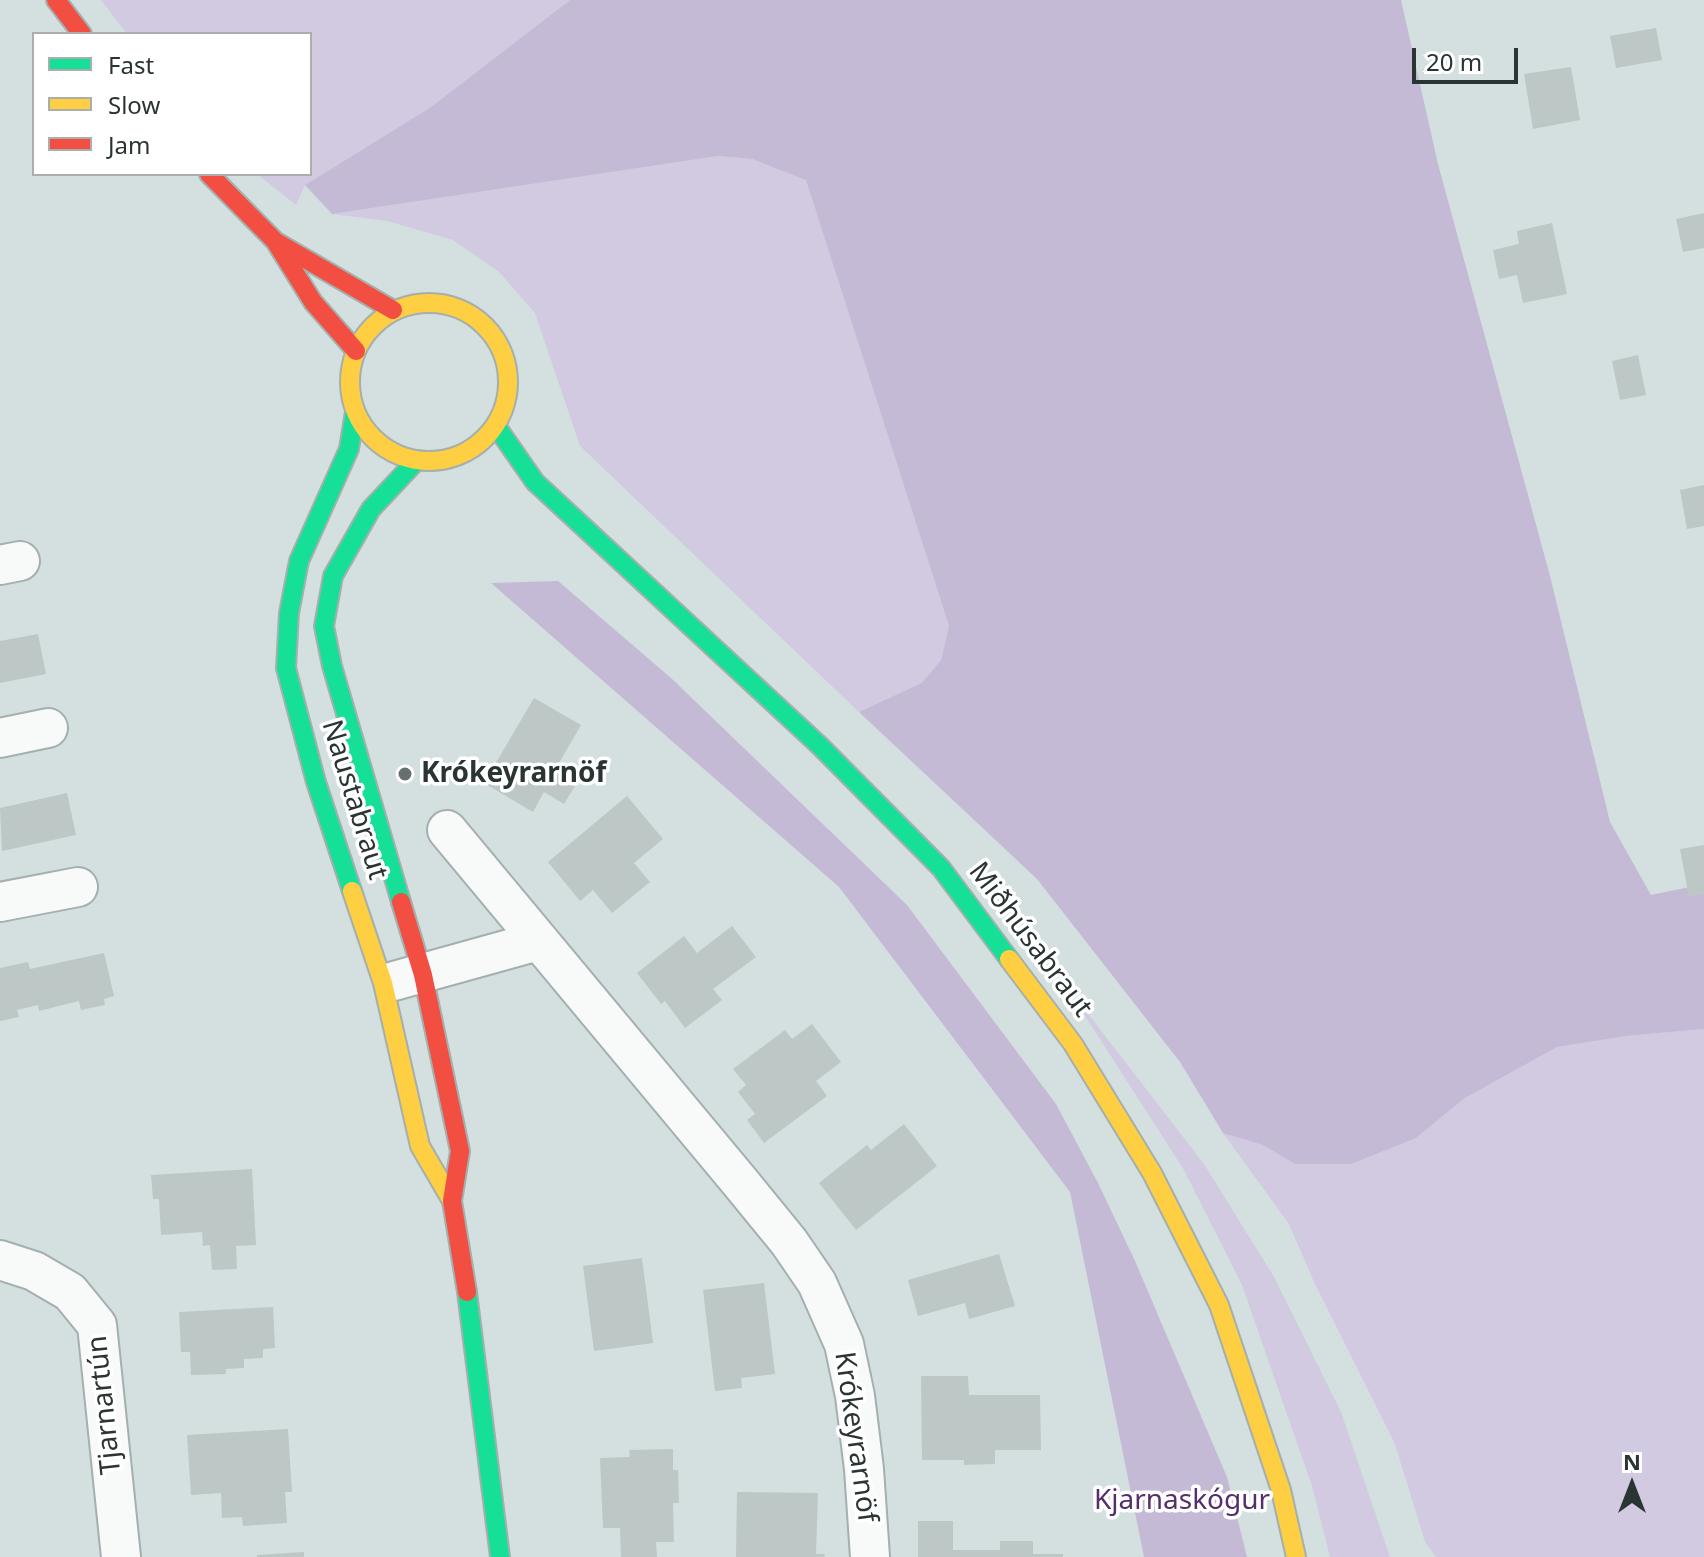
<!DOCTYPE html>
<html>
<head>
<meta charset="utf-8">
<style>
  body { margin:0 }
  #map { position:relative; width:1704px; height:1557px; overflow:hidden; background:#d3e0df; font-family:"Noto Sans",sans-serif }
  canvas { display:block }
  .legend { position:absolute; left:32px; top:32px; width:280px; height:144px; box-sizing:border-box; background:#fff; border:2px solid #aaaead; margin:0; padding:10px 14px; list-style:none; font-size:24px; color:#2a3433 }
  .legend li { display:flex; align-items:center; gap:16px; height:40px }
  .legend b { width:40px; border:2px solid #aaaead }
  .north { position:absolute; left:1592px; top:1445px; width:80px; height:80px; -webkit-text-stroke:6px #fff; paint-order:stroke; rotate:0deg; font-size:22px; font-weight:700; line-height:32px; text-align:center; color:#2a3433 }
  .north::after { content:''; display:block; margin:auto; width:28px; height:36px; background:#2a3433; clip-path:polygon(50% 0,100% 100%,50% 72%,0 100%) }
  .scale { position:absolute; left:1412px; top:48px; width:106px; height:36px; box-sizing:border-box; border:4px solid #2a3433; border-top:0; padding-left:10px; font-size:24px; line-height:28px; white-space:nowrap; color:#2a3433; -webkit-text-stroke:6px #fff; paint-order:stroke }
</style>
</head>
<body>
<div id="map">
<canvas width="1704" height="1557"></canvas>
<ul class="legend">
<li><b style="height:10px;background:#16e098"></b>Fast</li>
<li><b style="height:10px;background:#ffcf43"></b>Slow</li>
<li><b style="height:10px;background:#f24e42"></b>Jam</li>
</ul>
<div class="north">N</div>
<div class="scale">20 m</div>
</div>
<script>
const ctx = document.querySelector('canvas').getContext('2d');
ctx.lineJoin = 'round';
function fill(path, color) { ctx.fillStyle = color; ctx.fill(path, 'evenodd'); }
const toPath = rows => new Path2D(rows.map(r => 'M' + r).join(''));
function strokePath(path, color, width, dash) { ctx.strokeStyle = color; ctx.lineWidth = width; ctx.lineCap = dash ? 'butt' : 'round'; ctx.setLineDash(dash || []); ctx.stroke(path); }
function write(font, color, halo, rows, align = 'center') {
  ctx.font = font + ' "Noto Sans",sans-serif'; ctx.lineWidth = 7; ctx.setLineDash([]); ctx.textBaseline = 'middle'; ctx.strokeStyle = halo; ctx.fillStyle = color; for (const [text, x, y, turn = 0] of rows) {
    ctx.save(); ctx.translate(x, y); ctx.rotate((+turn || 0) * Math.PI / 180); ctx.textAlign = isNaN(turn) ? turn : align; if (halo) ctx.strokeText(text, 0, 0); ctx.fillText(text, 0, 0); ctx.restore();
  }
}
const green = toPath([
  [101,0,570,0,431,107,305,185,296,205,257,174,310,174,310,34,127,34],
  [718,156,752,159,806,179,949,626,941,660,922,684,859,712,580,446,535,313,499,272,453,240,387,221,332,214],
  [1062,980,1204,1164,1274,1277,1341,1412,1390,1557,1330,1557,1312,1486,1242,1285,1184,1170],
  [1704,1029,1704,1557,1436,1557,1425,1542,1395,1444,1315,1284,1289,1224,1223,1133,1263,1145,1296,1164,1416,1138,1465,1098,1557,1047,1627,1036]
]);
const forest = toPath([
  [570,0,1401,0,1438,164,1550,576,1610,822,1651,895,1704,884,1704,1029,1627,1036,1557,1047,1465,1098,1416,1138,1351,1164,1295,1164,1263,1145,1223,1133,1180,1062,1037,879,859,712,922,683,941,660,949,626,806,180,752,159,718,156,332,214,305,185,431,107],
  [558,581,671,678,907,905,1056,1104,1098,1183,1135,1261,1227,1477,1247,1557,1144,1557,1070,1192,839,887,491,583]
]);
const building = toPath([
  [1656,28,1662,60,1616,68,1610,36],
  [1571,67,1580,120,1533,129,1524,74],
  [1704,213,1704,248,1683,252,1676,219],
  [1552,223,1567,294,1523,303,1517,275,1499,279,1493,250,1519,244,1517,231],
  [1638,355,1646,395,1620,400,1612,361],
  [1704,485,1704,526,1687,529,1680,490],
  [38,634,46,674,0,683,0,641],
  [534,698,581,725,559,763,581,776,564,804,544,792,533,812,484,783],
  [67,793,76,835,2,851,0,808],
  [627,796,663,839,634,863,650,882,612,913,593,890,580,901,548,862],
  [1704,845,1704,894,1689,897,1680,849],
  [732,926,756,957,713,989,722,1000,685,1028,665,1001,661,1004,637,973,684,936,697,953],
  [104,953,114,996,104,999,105,1005,81,1010,79,1001,39,1011,38,1005,17,1010,19,1017,0,1021,0,968,28,962,30,969],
  [812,1024,841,1062,816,1081,827,1096,764,1143,747,1120,755,1114,738,1092,746,1085,733,1069,785,1030,792,1039],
  [904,1124,937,1166,856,1230,819,1183,867,1145,871,1150],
  [252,1169,256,1245,236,1246,237,1269,212,1270,210,1245,203,1246,202,1232,161,1235,159,1199,153,1199,151,1175],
  [999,1254,1015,1306,969,1319,965,1303,918,1316,908,1280],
  [642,1258,653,1343,594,1351,583,1266],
  [764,1283,775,1374,741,1378,742,1388,715,1391,703,1290],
  [273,1307,275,1348,263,1349,263,1358,244,1359,244,1368,226,1369,226,1374,191,1375,190,1352,181,1352,179,1312],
  [921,1376,968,1376,969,1395,1040,1395,1041,1450,995,1450,995,1464,964,1465,964,1460,922,1460],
  [288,1429,292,1492,285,1492,287,1523,243,1526,242,1517,222,1518,221,1493,191,1495,187,1435],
  [673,1449,673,1470,678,1470,679,1503,673,1503,674,1542,656,1542,657,1557,621,1557,620,1528,603,1528,600,1458,630,1457,629,1450],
  [737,1492,818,1493,816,1554,825,1554,824,1557,736,1557],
  [918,1521,953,1521,953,1550,1000,1550,1000,1541,1033,1541,1033,1554,1063,1554,1063,1557,918,1557],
  [304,1552,304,1557,257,1557,257,1555]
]);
const street = toPath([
  [0,565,20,561],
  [0,738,48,728],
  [447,830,740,1182,789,1242,817,1283,844,1344,855,1396,864,1469,870,1557],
  [0,902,78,887],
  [394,981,538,941],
  [0,1260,34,1271,70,1292,97,1325,121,1557]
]);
const fast = toPath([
  [496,426,535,482,820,746,941,868,1009,959],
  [352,891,316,782,286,668,289,613,299,561,349,449,355,412],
  [401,902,332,666,324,626,333,576,371,509,417,460],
  [467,1292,500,1557]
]);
const slow = toPath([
  '350 382a79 79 0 1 1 158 0a79 79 0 1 1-158 0Z',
  [352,891,383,983,420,1146,452,1201],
  [1009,959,1073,1044,1152,1173,1219,1305,1281,1490,1296,1557]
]);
const jam = toPath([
  [56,0,82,34],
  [209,174,275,241,313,302,356,351],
  [278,243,393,310],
  [401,902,423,975,460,1151,452,1201,467,1292]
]);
const markers = [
  [405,774,8,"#65706f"]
];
const poiNames = [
  ["Krókeyrarnöf",421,774]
];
const streetNames = [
  ["Naustabraut",354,800,73],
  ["Miðhúsabraut",1030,940,53],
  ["Tjarnartún",105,1405,-96],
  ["Krókeyrarnöf",855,1437,82]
];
const parkNames = [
  ["Kjarnaskógur",1182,1501]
];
fill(green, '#d1cae1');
fill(forest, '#c4bad5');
fill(building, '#bcc7c6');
strokePath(street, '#a4afae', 42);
strokePath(fast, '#a4afae', 22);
strokePath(slow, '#a4afae', 22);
strokePath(jam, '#a4afae', 22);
strokePath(street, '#f8fafa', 38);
strokePath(fast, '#16e098', 18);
strokePath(slow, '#ffcf43', 18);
strokePath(jam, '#f24e42', 18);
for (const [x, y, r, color] of markers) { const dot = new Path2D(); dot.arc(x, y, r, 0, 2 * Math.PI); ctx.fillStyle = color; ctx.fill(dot); strokePath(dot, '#fff', 3); }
write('bold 28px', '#2a3433', '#fff', poiNames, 'left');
write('28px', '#2a3433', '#fff', streetNames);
write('28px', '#552f6c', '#fff', parkNames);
</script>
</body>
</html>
